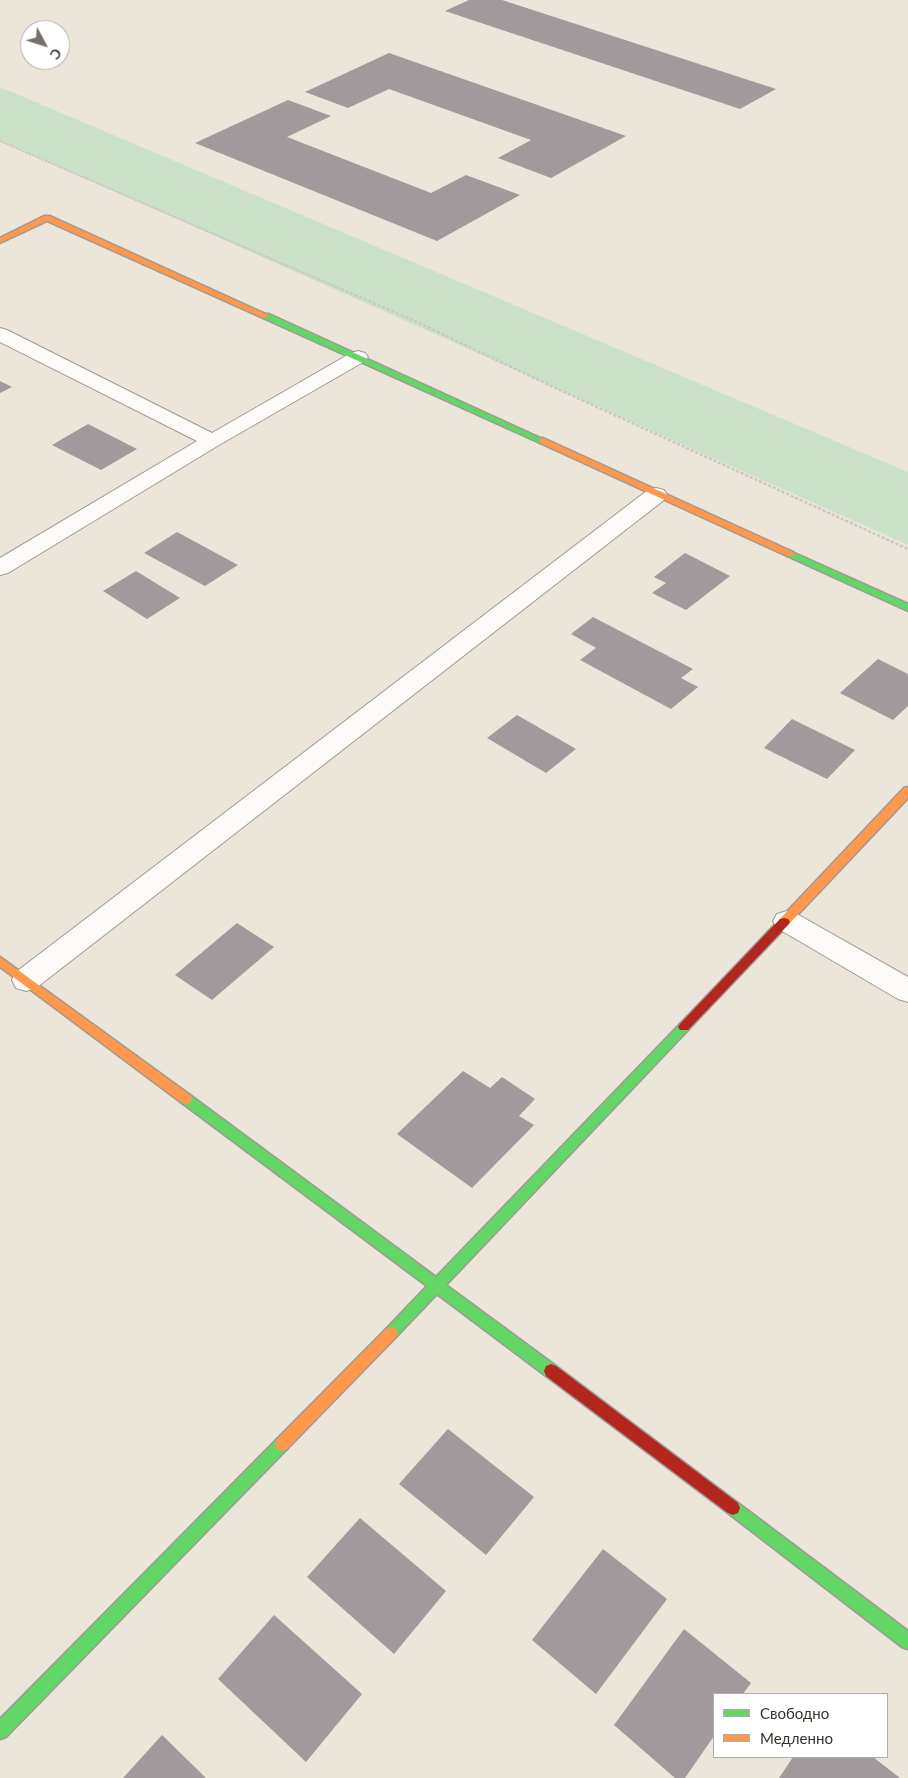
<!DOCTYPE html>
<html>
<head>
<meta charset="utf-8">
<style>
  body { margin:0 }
  #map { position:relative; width:908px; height:1778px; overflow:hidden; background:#ebe5da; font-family:Lato,sans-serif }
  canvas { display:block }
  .legend { position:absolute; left:713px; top:1693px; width:175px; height:65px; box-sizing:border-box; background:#fff; border:1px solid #aeadaa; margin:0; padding:6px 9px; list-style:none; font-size:15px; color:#35322a }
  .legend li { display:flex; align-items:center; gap:10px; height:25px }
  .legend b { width:25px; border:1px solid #aeadaa }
  .north { position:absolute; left:20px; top:20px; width:50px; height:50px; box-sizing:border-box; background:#fff; border:1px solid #aeadaa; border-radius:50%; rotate:130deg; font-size:14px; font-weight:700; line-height:20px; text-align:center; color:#35322a }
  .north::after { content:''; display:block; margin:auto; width:18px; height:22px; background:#757168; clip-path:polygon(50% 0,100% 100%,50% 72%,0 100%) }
</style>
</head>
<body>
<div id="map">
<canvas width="908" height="1778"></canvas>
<ul class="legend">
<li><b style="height:6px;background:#63d668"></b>Свободно</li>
<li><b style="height:6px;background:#ff974d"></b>Медленно</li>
</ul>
<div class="north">С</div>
</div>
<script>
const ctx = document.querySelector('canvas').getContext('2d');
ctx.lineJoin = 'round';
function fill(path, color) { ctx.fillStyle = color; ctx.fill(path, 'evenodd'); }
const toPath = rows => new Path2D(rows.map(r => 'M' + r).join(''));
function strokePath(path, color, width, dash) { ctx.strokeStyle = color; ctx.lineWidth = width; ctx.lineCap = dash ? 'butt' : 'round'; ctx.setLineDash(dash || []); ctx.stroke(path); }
const green = toPath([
  [0,87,908,472,908,545,0,140]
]);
const building = toPath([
  [469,0,502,0,776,89,740,109,445,11],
  [389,53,626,136,551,178,498,158,531,140,389,89,348,108,305,92],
  [288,100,331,116,287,137,431,193,466,175,520,195,437,241,195,143],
  [0,381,12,387,0,393],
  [88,424,137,449,101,470,52,445],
  [177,532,238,565,205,586,144,553],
  [685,553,730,576,686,610,652,593,666,583,654,577],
  [136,571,180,598,147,619,103,591],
  [593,617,693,669,681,678,698,687,671,709,580,660,596,648,571,634],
  [878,659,908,674,908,706,893,720,840,693],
  [517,715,576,749,546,773,487,738],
  [792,719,855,750,827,779,764,748],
  [237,923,274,947,212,1000,175,975],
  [463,1071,490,1088,502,1077,535,1099,519,1116,534,1125,472,1188,397,1134],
  [448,1429,534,1497,486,1555,399,1484],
  [360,1518,446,1591,394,1654,307,1577],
  [603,1549,667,1599,596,1694,532,1640],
  [274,1615,362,1694,306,1762,218,1679],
  [684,1629,751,1683,743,1694,714,1694,714,1736,685,1778,675,1778,614,1725],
  [162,1735,206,1778,123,1778],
  [793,1757,873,1757,900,1778,779,1778]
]);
const pathFar1 = toPath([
  [0,141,343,290]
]);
const path = toPath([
  [341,289,417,322,553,387,908,549]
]);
const street = toPath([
  [0,328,7,330,212,433,351,353,358,351,365,353,368,357,365,361,219,445,8,573,0,575,0,558,197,441,0,342,0,328],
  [656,488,664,490,667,495,664,500,36,988,26,991,16,988,12,980,16,972,648,490,656,488],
  [787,911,797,914,908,977,908,1002,898,999,777,928,773,921,777,914,787,911]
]);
const fast = toPath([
  [263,314,269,314,547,441,546,443,540,443,263,318,263,314],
  [790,551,908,604,908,611,787,556,787,552,790,551],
  [684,1022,688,1024,690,1027,688,1030,446,1285,556,1366,558,1371,556,1376,551,1378,546,1376,437,1294,396,1337,391,1339,386,1337,384,1333,386,1329,427,1286,182,1103,180,1099,182,1095,186,1094,190,1095,436,1277,680,1024,684,1022],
  [282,1437,287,1439,289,1444,287,1449,6,1737,0,1739,0,1719,277,1439,282,1437],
  [733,1501,738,1503,908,1631,908,1649,902,1647,728,1513,726,1508,728,1503,733,1501]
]);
const slow = toPath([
  [44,216,50,216,270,316,263,318,47,221,0,243,0,238,44,216],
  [543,438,793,552,795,554,793,556,787,556,540,443,540,439,543,438],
  [908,787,908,798,788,925,780,925,778,922,780,919,904,788,908,787],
  [0,957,190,1095,192,1099,190,1103,186,1104,182,1103,0,967,0,957],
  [391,1327,396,1329,398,1333,396,1337,287,1449,282,1451,277,1449,275,1444,277,1439,386,1329,391,1327]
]);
const jam = toPath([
  [784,918,788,919,790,922,788,925,688,1030,680,1030,678,1027,680,1024,780,919,784,918],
  [551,1364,556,1366,738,1503,740,1508,738,1513,733,1515,728,1513,546,1376,544,1371,546,1366,551,1364]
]);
fill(green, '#cbe1c7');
fill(building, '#a1999c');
strokePath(street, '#9f9a92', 2);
strokePath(fast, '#9f9a92', 3);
strokePath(slow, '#9f9a92', 3);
strokePath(jam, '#9f9a92', 3);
strokePath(pathFar1, '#c9c8c5', 2, [2.5, 1]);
strokePath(path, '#c9c8c5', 2.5, [3, 2]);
fill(street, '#fcfbf9');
fill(fast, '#63d668');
fill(slow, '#ff974d');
fill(jam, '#b3261e');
</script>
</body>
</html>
